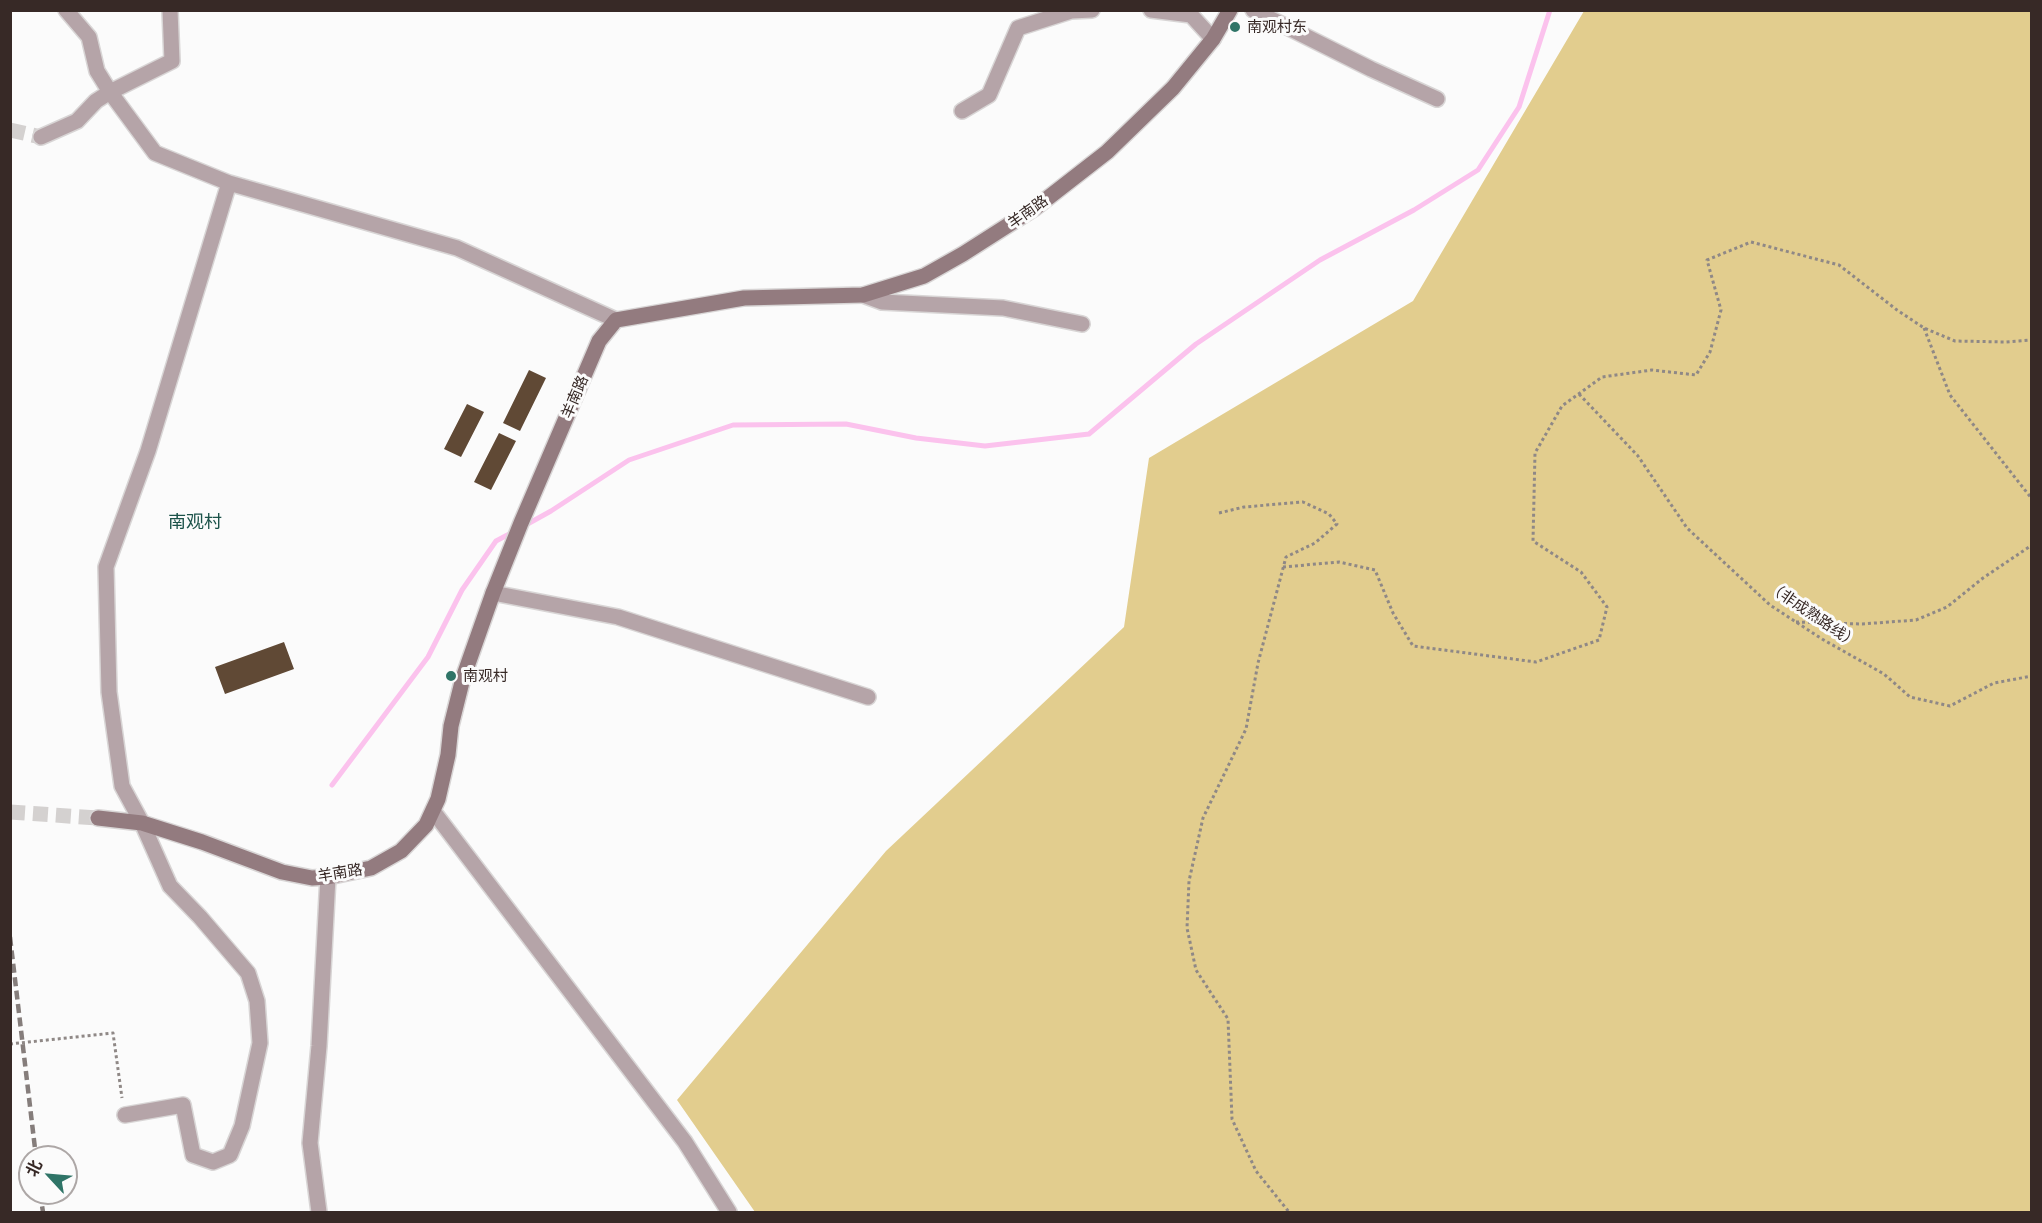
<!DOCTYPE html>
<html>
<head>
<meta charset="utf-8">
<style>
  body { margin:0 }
  #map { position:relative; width:2042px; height:1223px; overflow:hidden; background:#fbfbfb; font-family:"Asap Condensed","Noto Sans SC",sans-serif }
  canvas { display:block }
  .frame { position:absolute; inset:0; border:12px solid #372926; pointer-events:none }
  .north { position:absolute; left:18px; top:1145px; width:60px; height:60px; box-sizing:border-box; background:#fbfbfb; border:2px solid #ada7a6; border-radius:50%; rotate:296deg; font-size:16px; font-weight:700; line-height:24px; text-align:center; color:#372926 }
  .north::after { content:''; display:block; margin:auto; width:21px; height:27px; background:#2f7467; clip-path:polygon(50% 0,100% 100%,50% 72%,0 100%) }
</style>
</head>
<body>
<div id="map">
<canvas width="2042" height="1223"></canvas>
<div class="frame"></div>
<div class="north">北</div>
</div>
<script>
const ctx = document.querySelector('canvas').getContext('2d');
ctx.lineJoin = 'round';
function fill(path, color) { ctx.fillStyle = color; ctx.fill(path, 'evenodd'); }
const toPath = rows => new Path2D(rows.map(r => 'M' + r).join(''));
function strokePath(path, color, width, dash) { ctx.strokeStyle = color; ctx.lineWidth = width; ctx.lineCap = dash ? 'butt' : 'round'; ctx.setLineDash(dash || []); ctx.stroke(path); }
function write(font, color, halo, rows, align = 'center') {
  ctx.font = font + ' "Asap Condensed","Noto Sans SC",sans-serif'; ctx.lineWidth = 6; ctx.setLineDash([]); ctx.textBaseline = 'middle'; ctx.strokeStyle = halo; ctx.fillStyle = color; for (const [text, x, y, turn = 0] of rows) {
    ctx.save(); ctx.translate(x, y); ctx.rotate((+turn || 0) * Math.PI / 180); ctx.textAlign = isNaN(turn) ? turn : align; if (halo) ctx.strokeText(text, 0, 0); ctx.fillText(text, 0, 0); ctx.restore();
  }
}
const green = toPath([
  [1584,11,2031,11,2031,1212,755,1212,677,1100,886,851,1124,627,1149,458,1413,301]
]);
const stream = toPath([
  [524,526,551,511,629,460,733,425,846,424,916,438,985,446,1089,434,1196,344,1320,260,1414,210,1478,170,1519,107,1550,10],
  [332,785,428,657,462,590,496,541,513,532]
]);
const building = toPath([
  [529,370,546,378,520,431,503,423],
  [467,404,484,412,461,457,444,449],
  [499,433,516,441,491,490,474,482],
  [284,642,294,669,225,694,215,667]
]);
const streetTunnel = toPath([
  [10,130,41,137]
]);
const secondaryTunnel = toPath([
  [10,812,98,818]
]);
const path = toPath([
  [1924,328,1950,395,2032,499],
  [1579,394,1638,456,1687,528,1770,605,1822,639,1884,674,1910,697,1950,706,1994,683,2032,676],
  [1219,513,1244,507,1303,502,1329,514,1337,524,1315,543,1286,557,1258,663,1246,729,1203,818,1189,881,1187,928,1196,970,1228,1019,1232,1119,1256,1171,1289,1212],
  [1283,567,1339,562,1375,570,1393,613,1413,646,1536,662,1599,640,1607,607,1581,572,1533,541,1535,453,1562,406,1602,377,1652,370,1696,375,1710,352,1721,310,1707,260,1751,242,1839,265,1897,310,1924,328,1955,341,2005,342,2032,340],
  [1796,622,1862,624,1916,620,1947,607,1983,578,2032,545],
  [10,1044,113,1033,122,1098]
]);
const street = toPath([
  [66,10,89,37,97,71,110,92,155,153,229,183,148,451,106,567,109,692,122,786,142,823,170,886,200,917,248,973,257,1001,260,1043,242,1126,230,1155,213,1162,193,1155,183,1105,125,1115],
  [1151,10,1191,15,1213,39],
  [1253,10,1371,69,1437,99],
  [962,111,989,95,1018,28,1071,11,1092,10],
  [41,137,77,121,96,101,110,92,172,61,170,10],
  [229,183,457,248,616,320],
  [863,295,882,302,1003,308,1082,324],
  [493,593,618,617,868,697],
  [433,811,685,1142,729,1212],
  [319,1212,310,1143,319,1046,328,877]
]);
const secondary = toPath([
  [98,818,142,823,202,842,282,872,312,878,328,877,371,868,401,851,426,825,438,799,448,755,451,726,463,678,493,593,521,523,599,341,616,320,744,298,863,295,924,276,963,254,1035,208,1107,152,1173,88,1213,39,1230,10]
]);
const rail = toPath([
  [10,937,36,1157],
  [40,1193,43,1212]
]);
const markers = [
  [1235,27,6,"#2f7467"],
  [451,676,6,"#2f7467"]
];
const poiNames = [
  ["南观村东",1247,27],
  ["南观村",463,676]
];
const streetNames = [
  ["羊南路",1028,212,-35],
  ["羊南路",575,397,-67],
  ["（非成熟路线）",1813,615,34],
  ["羊南路",340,873,-9]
];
const quarterNames = [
  ["南观村",195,522]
];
fill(green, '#e2cd8e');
strokePath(stream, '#fbc2ed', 5);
fill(building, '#604935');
strokePath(streetTunnel, '#d4d1d0', 15, [15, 8]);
strokePath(secondaryTunnel, '#d4d1d0', 15, [15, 8]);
strokePath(street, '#d8d5d5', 18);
strokePath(secondary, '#d8d5d5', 18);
strokePath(path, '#8f8886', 3, [3, 3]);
strokePath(street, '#b5a4a8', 15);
strokePath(secondary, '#937b7f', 15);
strokePath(rail, '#857d7b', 4.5, [9, 4.5]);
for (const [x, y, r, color] of markers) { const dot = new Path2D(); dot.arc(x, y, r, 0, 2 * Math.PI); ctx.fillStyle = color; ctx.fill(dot); strokePath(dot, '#fbfbfb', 2); }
write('15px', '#372926', '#fbfbfb', poiNames, 'left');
write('15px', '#372926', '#fbfbfb', streetNames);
write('18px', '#1b5249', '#fbfbfb', quarterNames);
</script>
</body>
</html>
